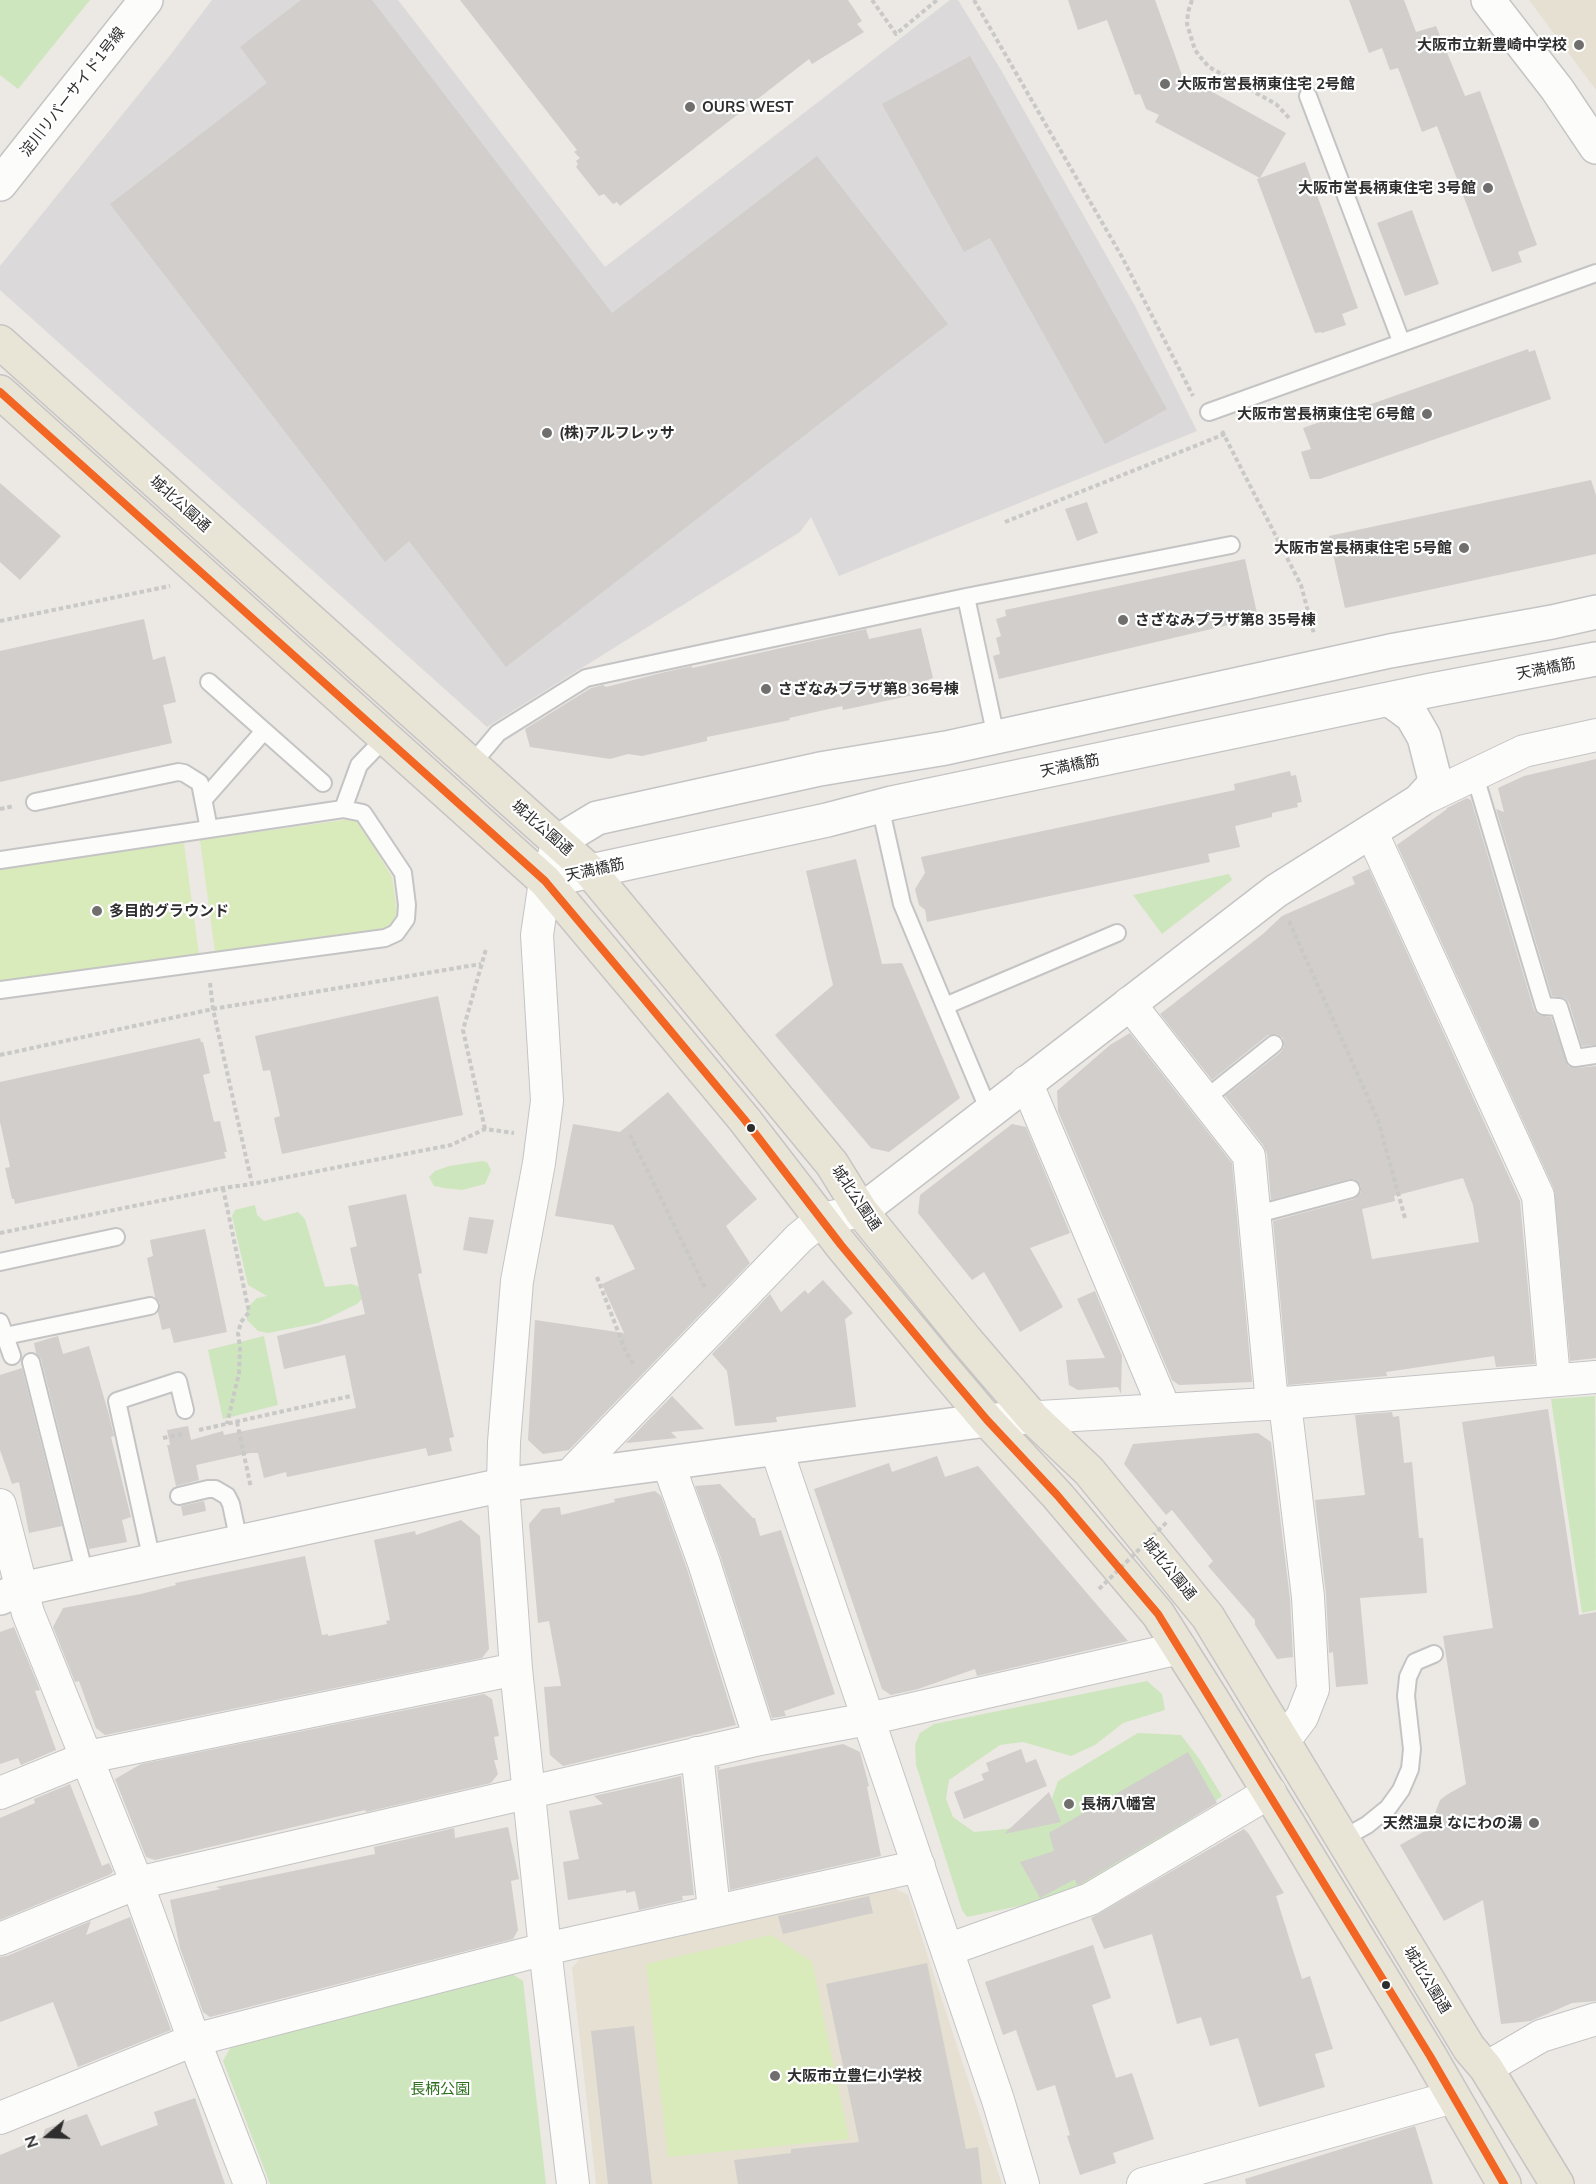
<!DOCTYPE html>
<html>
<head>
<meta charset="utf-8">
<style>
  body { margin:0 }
  #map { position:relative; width:1596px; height:2184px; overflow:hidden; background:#ece8e4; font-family:Mulish,sans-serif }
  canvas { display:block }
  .north { position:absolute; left:18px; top:2106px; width:60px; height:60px; -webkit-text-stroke:4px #fff; paint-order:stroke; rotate:251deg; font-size:16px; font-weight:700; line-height:24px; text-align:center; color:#2e2e2e }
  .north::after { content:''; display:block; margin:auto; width:21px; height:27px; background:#2e2e2e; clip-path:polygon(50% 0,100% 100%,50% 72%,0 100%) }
</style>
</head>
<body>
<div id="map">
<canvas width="1596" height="2184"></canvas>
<div class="north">N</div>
</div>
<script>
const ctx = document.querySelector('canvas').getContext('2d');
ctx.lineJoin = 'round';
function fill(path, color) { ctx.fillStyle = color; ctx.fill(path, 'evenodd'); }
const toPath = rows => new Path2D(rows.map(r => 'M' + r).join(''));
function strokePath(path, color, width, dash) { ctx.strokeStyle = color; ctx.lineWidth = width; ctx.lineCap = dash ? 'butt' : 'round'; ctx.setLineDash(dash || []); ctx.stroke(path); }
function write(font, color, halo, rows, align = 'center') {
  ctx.font = font + ' Mulish,"Noto Sans JP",sans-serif'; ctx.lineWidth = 4.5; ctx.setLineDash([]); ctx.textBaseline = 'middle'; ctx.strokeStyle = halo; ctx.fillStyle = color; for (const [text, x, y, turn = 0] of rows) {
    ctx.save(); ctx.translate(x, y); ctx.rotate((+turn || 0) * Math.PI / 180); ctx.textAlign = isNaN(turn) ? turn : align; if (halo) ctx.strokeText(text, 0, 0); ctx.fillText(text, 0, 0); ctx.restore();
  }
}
const industrial = toPath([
  [212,0,398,0,605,267,950,0,958,0,1001,70,1135,306,1197,431,839,576,811,517,800,532,487,727,0,290,0,266,168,58]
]);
const education = toPath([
  [1529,0,1596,0,1596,90],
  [892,1887,908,1895,1002,2184,596,2184,572,1968,585,1953]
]);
const green = toPath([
  [0,0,90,0,18,89,0,75],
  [1229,874,1232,880,1162,934,1133,895],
  [482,1161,487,1162,491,1170,485,1184,462,1190,444,1188,434,1186,429,1177,435,1171,449,1166],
  [255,1205,257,1215,264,1221,298,1212,305,1219,325,1287,351,1284,361,1287,367,1294,357,1304,318,1323,268,1333,258,1331,247,1320,247,1308,257,1298,267,1296,248,1285,232,1216,235,1210],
  [264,1336,278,1405,223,1419,208,1350],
  [1595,1396,1596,1610,1582,1613,1551,1399],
  [1147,1681,1162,1694,1165,1710,1123,1723,1095,1745,1071,1756,1023,1742,1000,1745,949,1780,946,1799,953,1817,974,1832,1007,1829,1037,1819,1050,1804,1058,1781,1138,1733,1181,1735,1200,1760,1222,1796,1123,1869,1033,1903,967,1917,962,1910,916,1765,915,1745,920,1733,934,1724],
  [509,1972,523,1981,546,2184,270,2184,223,2061,232,2045]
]);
const pitch = toPath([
  [351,819,360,824,392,877,397,911,394,922,387,928,375,931,215,952,200,840],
  [184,843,199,955,0,982,0,868],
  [771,1935,812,1962,849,2139,668,2157,646,1964]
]);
const building = toPath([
  [301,0,372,0,612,313,817,156,948,324,506,667,409,541,385,562,110,204,267,83,240,47],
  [460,0,848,0,862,21,857,24,864,32,812,64,809,59,620,206,617,202,613,204,604,194,599,196,576,167,578,164,576,161,580,158,574,152,577,150],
  [1068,0,1155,0,1182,75,1286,133,1260,178,1305,162,1358,308,1342,314,1346,325,1322,333,1321,332,1315,333,1257,179,1260,178,1155,122,1159,115,1146,109,1140,94,1135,95,1107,20,1078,30],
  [1349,0,1404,0,1416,32,1436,26,1465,96,1480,91,1537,245,1518,252,1522,262,1492,272,1437,126,1422,132,1398,68,1390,70,1382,48,1369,53],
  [970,56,1167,409,1105,444,990,238,964,252,882,104],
  [1412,210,1439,284,1405,296,1377,223],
  [1528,349,1529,352,1535,350,1551,399,1320,479,1310,479,1301,452,1311,449,1303,428],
  [1591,480,1596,495,1596,554,1345,608,1329,536],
  [0,483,61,536,20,580,0,562],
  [1087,502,1098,533,1077,541,1065,509],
  [1245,559,1258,618,999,679,993,656,1000,654,996,638,1001,636,996,619,1006,616,1005,610],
  [144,619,153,660,165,656,176,702,163,705,172,743,0,782,0,651],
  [921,628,933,678,920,683,923,693,843,710,842,706,789,718,790,720,707,737,707,741,642,756,628,754,610,759,530,747,525,729,591,688,603,685,606,687,661,673,692,666,692,668,866,629,869,639],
  [1596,759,1596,1045,1582,1046,1569,1003,1565,998,1552,996,1496,809,1504,812,1498,788,1524,776],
  [1290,771,1291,776,1296,775,1302,802,1297,803,1298,807,1272,813,1272,817,1235,826,1240,847,1208,854,1210,862,927,922,925,910,919,905,915,889,925,873,921,857,1235,790,1234,784],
  [1467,798,1471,800,1534,1010,1538,1015,1551,1017,1568,1066,1576,1068,1596,1066,1596,1358,1570,1361,1554,1189,1397,845,1447,809,1447,808],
  [856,859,882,964,902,963,960,1098,889,1152,871,1148,775,1035,833,985,806,871],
  [1369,869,1520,1201,1535,1364,1496,1367,1494,1356,1386,1372,1387,1376,1288,1385,1273,1221,1354,1199,1361,1192,1361,1186,1354,1179,1349,1179,1271,1200,1267,1154,1263,1145,1225,1096,1281,1052,1284,1047,1283,1038,1277,1034,1268,1035,1212,1080,1160,1014,1263,934,1282,916,1355,884,1352,877],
  [1463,1178,1473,1205,1479,1242,1372,1259,1362,1209,1395,1201,1394,1196],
  [438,996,463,1115,282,1154,274,1118,280,1116,270,1070,263,1071,255,1036],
  [1130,1033,1232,1163,1252,1382,1179,1385,1172,1380,1058,1111,1057,1091,1110,1045],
  [200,1038,201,1042,203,1042,210,1073,203,1075,214,1122,220,1121,227,1152,224,1152,226,1158,15,1204,14,1199,12,1199,5,1168,10,1167,0,1122,0,1082],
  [668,1092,757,1199,726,1226,750,1263,569,1450,543,1454,528,1440,535,1320,624,1333,602,1284,635,1269,613,1225,555,1216,573,1124,620,1132],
  [1012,1124,1026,1127,1070,1233,1030,1248,1063,1307,1020,1332,984,1272,972,1280,918,1213,920,1195],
  [406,1194,422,1273,418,1274,454,1437,449,1438,452,1451,428,1456,426,1448,287,1477,286,1472,264,1478,258,1453,250,1453,196,1465,199,1480,176,1486,167,1445,170,1445,167,1430,188,1426,191,1440,223,1431,224,1435,356,1408,345,1355,284,1369,277,1336,365,1314,350,1248,357,1246,348,1206],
  [469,1217,494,1220,487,1254,463,1250],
  [205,1229,227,1332,174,1343,170,1328,162,1330,158,1312,160,1303,155,1297,147,1258,153,1256,150,1240],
  [823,1280,853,1313,845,1319,856,1407,776,1417,777,1422,735,1426,727,1371,712,1354,770,1294,781,1312,805,1290,808,1294],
  [1095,1291,1122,1356,1121,1394,1118,1387,1078,1390,1069,1385,1066,1360,1105,1358,1077,1299],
  [58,1336,63,1354,89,1346,109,1415,114,1436,111,1437,131,1517,122,1520,127,1542,89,1549,41,1359,36,1353,34,1343],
  [22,1368,62,1526,29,1533,19,1482,12,1484,0,1450,0,1375],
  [672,1396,704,1429,671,1432,677,1438,626,1443],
  [1548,1409,1579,1615,1596,1612,1596,2001,1572,2003,1531,2021,1501,2024,1483,1900,1444,1921,1400,1845,1434,1826,1434,1816,1440,1800,1448,1794,1466,1784,1443,1636,1493,1628,1462,1422],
  [1392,1412,1393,1417,1399,1416,1404,1463,1412,1462,1419,1538,1423,1538,1427,1593,1360,1598,1368,1684,1336,1687,1333,1652,1329,1653,1326,1595,1315,1500,1365,1495,1355,1415],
  [1258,1433,1271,1442,1290,1599,1293,1657,1277,1659,1255,1625,1255,1620,1208,1566,1213,1561,1172,1510,1166,1515,1124,1464,1133,1444],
  [937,1456,945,1477,978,1466,1128,1641,977,1676,975,1669,918,1689,891,1695,882,1689,814,1489,889,1463,892,1472],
  [720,1484,753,1518,755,1518,760,1536,781,1530,835,1694,784,1711,786,1716,772,1718,721,1558,695,1486],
  [655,1491,661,1496,687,1569,736,1725,563,1766,550,1755,544,1687,561,1686,549,1621,538,1623,529,1524,542,1509,560,1507,561,1515,615,1502,614,1499],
  [204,1501,206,1511,183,1516,181,1506],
  [461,1520,480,1536,489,1649,482,1658,105,1735,96,1728,79,1681,75,1682,53,1627,63,1608,141,1594,176,1585,175,1583,305,1556,322,1635,328,1634,328,1636,387,1624,386,1621,390,1620,374,1540,415,1531,416,1535],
  [14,1627,40,1690,35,1691,56,1750,21,1765,18,1758,0,1764,0,1632],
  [484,1694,492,1699,499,1736,494,1737,498,1760,494,1760,498,1774,491,1783,366,1812,365,1810,155,1860,146,1857,115,1779,141,1764],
  [843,1744,860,1752,869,1786,867,1787,881,1856,730,1890,717,1767,720,1767,718,1770],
  [1021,1749,1026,1763,1036,1759,1047,1786,964,1819,954,1792,984,1780,981,1774,989,1771,986,1763],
  [1188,1752,1217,1803,1082,1883,1077,1885,1075,1879,1040,1898,1020,1862,1054,1851,1049,1833],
  [681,1776,694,1895,682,1896,683,1900,639,1910,635,1891,626,1893,626,1890,568,1900,563,1862,579,1859,569,1811,603,1804,594,1796],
  [70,1784,102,1866,109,1863,113,1871,111,1874,0,1920,0,1818,35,1803,34,1799],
  [1049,1792,1061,1822,1004,1834],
  [508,1827,519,1879,511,1881,518,1930,513,1939,210,2017,203,2012,180,1948,170,1900,221,1889,216,1887,375,1854,374,1847,454,1828,455,1838],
  [1244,1829,1249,1834,1284,1893,1276,1896,1302,1979,1310,1976,1333,2049,1315,2054,1325,2087,1259,2107,1238,2038,1210,2046,1201,2017,1177,2024,1152,1934,1104,1949,1091,1918],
  [869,1896,873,1913,783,1934,778,1916],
  [130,1917,171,2030,78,2067,53,2002,0,2022,0,1957,7,1956,91,1921,86,1935],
  [1093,1945,1111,1998,1092,2005,1116,2078,1132,2073,1154,2139,1113,2153,1116,2163,1080,2175,1067,2136,1070,2135,1055,2085,1037,2091,1016,2030,1003,2035,985,1982],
  [927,1963,966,2149,978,2147,982,2184,738,2184,734,2160,791,2153,791,2149,859,2142,826,1984],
  [634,2026,652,2184,608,2184,591,2031],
  [195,2098,225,2184,0,2184,0,2155,43,2137,45,2129,87,2114,101,2146,158,2125,154,2112],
  [1415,2126,1433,2184,1246,2184,1245,2179]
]);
const path = toPath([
  [872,0,896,34,937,0],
  [974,0,1122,257,1193,396],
  [1192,0,1188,12,1187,24,1195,50,1202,59,1209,67,1276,104,1290,119],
  [1222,431,1301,585,1314,634],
  [1005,522,1225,434],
  [0,621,170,586],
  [0,809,14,806],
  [1289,921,1378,1120,1405,1218],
  [210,983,213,1009,252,1184,451,1145,485,1129,514,1133],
  [0,1055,213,1009,481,964],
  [485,1129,463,1030,486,949],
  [630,1135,706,1290],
  [223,1188,249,1312,241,1322,238,1333,240,1348,239,1373,227,1424],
  [0,1233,223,1188,252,1184],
  [597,1277,626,1352,634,1365],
  [237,1422,251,1488],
  [199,1430,351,1396],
  [163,1438,183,1434]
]);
const lane = toPath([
  [1308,96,1401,341],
  [1209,412,1596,273],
  [966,597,996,737],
  [209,682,323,783],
  [471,765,498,733,586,678,966,597,1231,545],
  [1474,773,1544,1006,1559,1007,1575,1058,1596,1055],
  [205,798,264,731],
  [35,802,178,772,184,773,200,783,209,829],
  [880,806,902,904,989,1111],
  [0,860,343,809,359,765,385,738],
  [0,990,385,938,396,933,406,919,407,905,403,873,363,813,343,809],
  [945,1006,1117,933],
  [1205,1099,1274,1044],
  [1254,1215,1351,1189],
  [0,1262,116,1237],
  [0,1322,12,1356],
  [5,1336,150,1306],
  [31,1362,85,1575],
  [179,1496,208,1489,215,1489,227,1496,231,1504,239,1542],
  [152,1561,117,1401,178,1381,185,1410],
  [1342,1839,1367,1825,1388,1808,1401,1790,1410,1769,1412,1749,1406,1696,1408,1677,1415,1662,1434,1654]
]);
const street = toPath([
  [1419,801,1524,751,1596,735],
  [1371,831,1538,1196,1554,1379],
  [559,841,545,881,537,935,547,1101,539,1163,517,1281,504,1442,503,1485,516,1669,545,1949,573,2184],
  [1129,1003,1249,1156,1272,1403],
  [1026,1082,1165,1410],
  [987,1420,1285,1403,1596,1377],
  [776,1448,998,2100,1023,2184],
  [668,1463,704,1563,760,1739],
  [569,1476,799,1238,822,1219,861,1211],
  [0,1505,28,1613,137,1883,194,2040,250,2184],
  [1283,1742,1302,1717,1313,1689,1308,1597,1285,1403],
  [697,1753,714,1910],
  [0,1793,88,1757,516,1669],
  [0,1939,137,1883,760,1739,868,1719,1180,1648],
  [947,1950,1090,1899,1270,1792],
  [1486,2068,1541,2036,1596,2019],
  [0,2118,194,2040,545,1949,919,1866],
  [1143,2184,1453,2097]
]);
const secondary = toPath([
  [1488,0,1557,89,1596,147],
  [0,184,146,0],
  [559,841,597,818,820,769,946,748,1390,651,1552,622,1596,612],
  [545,881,827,820,892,803,1432,690,1596,659],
  [861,1211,1276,891,1419,801,1430,789,1435,780,1424,737,1412,716,1390,700],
  [0,1598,22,1589,503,1485,987,1420]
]);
const primary = toPath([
  [0,342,590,871,832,1164,861,1211,966,1340,1033,1418,1089,1471,1208,1617,1469,2048,1486,2068,1557,2184],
  [0,392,545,881,639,993,744,1119,841,1245,938,1362,987,1420,1057,1495,1158,1614,1212,1699,1430,2056,1504,2184]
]);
const pathBridge = toPath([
  [1099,1589,1168,1521]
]);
const bus1 = toPath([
  [0,392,545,881,639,993,744,1119,841,1245,938,1362,987,1420,1057,1495,1158,1614,1430,2056,1504,2184]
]);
const markers = [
  [1579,45,6,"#706f6e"],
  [1165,84,6,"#706f6e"],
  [690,107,6,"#706f6e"],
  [1488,188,6,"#706f6e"],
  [1427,414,6,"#706f6e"],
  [547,433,6,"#706f6e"],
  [1464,548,6,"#706f6e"],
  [1123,620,6,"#706f6e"],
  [766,689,6,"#706f6e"],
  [97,911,6,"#706f6e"],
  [751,1128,5,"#2e2e2e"],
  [1069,1804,6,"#706f6e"],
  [1534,1823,6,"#706f6e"],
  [1386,1985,5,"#2e2e2e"],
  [775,2076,6,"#706f6e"]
];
const poiNames = [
  ["大阪市立新豊崎中学校",1567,45,"right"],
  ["大阪市営長柄東住宅 2号館",1177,84],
  ["OURS WEST",702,107],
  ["大阪市営長柄東住宅 3号館",1476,188,"right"],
  ["大阪市営長柄東住宅 6号館",1415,414,"right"],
  ["(株)アルフレッサ",559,433],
  ["大阪市営長柄東住宅 5号館",1452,548,"right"],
  ["さざなみプラザ第8 35号棟",1135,620],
  ["さざなみプラザ第8 36号棟",778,689],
  ["多目的グラウンド",109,911],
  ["長柄八幡宮",1081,1804],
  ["天然温泉 なにわの湯",1522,1823,"right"],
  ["大阪市立豊仁小学校",787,2076]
];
const streetNames = [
  ["淀川リバーサイド1号線",73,92,-52],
  ["城北公園通",180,504,42],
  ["天満橋筋",1546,669,-11],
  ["天満橋筋",1070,766,-12],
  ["城北公園通",542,828,41],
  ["天満橋筋",595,870,-12],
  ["城北公園通",856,1198,56],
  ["城北公園通",1169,1569,51],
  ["城北公園通",1427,1980,59]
];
const parkNames = [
  ["長柄公園",440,2089]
];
fill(industrial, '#dcd9db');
fill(education, '#e6e0d3');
fill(green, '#cee6be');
fill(pitch, '#d9eabb');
fill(building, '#d1cecb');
strokePath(lane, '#c5c4c5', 20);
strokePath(street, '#c5c4c5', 34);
strokePath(secondary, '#c5c4c5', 36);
strokePath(primary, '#c6c5c4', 36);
strokePath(path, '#c9c9c8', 4, [4.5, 3]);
strokePath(lane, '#fcfcfb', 16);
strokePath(street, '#fcfcfb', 32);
strokePath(secondary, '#fcfcfb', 33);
strokePath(primary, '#e8e4d6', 33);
strokePath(pathBridge, '#c9c9c8', 4, [4.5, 3]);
strokePath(bus1, '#f26522', 8);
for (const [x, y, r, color] of markers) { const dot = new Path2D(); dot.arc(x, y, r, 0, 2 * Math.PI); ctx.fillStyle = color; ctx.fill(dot); strokePath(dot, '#fff', 2); }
write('bold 15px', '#2e2e2e', '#fff', poiNames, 'left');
write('15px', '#2e2e2e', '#fff', streetNames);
write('15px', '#2c6e1b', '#fff', parkNames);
</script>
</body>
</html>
